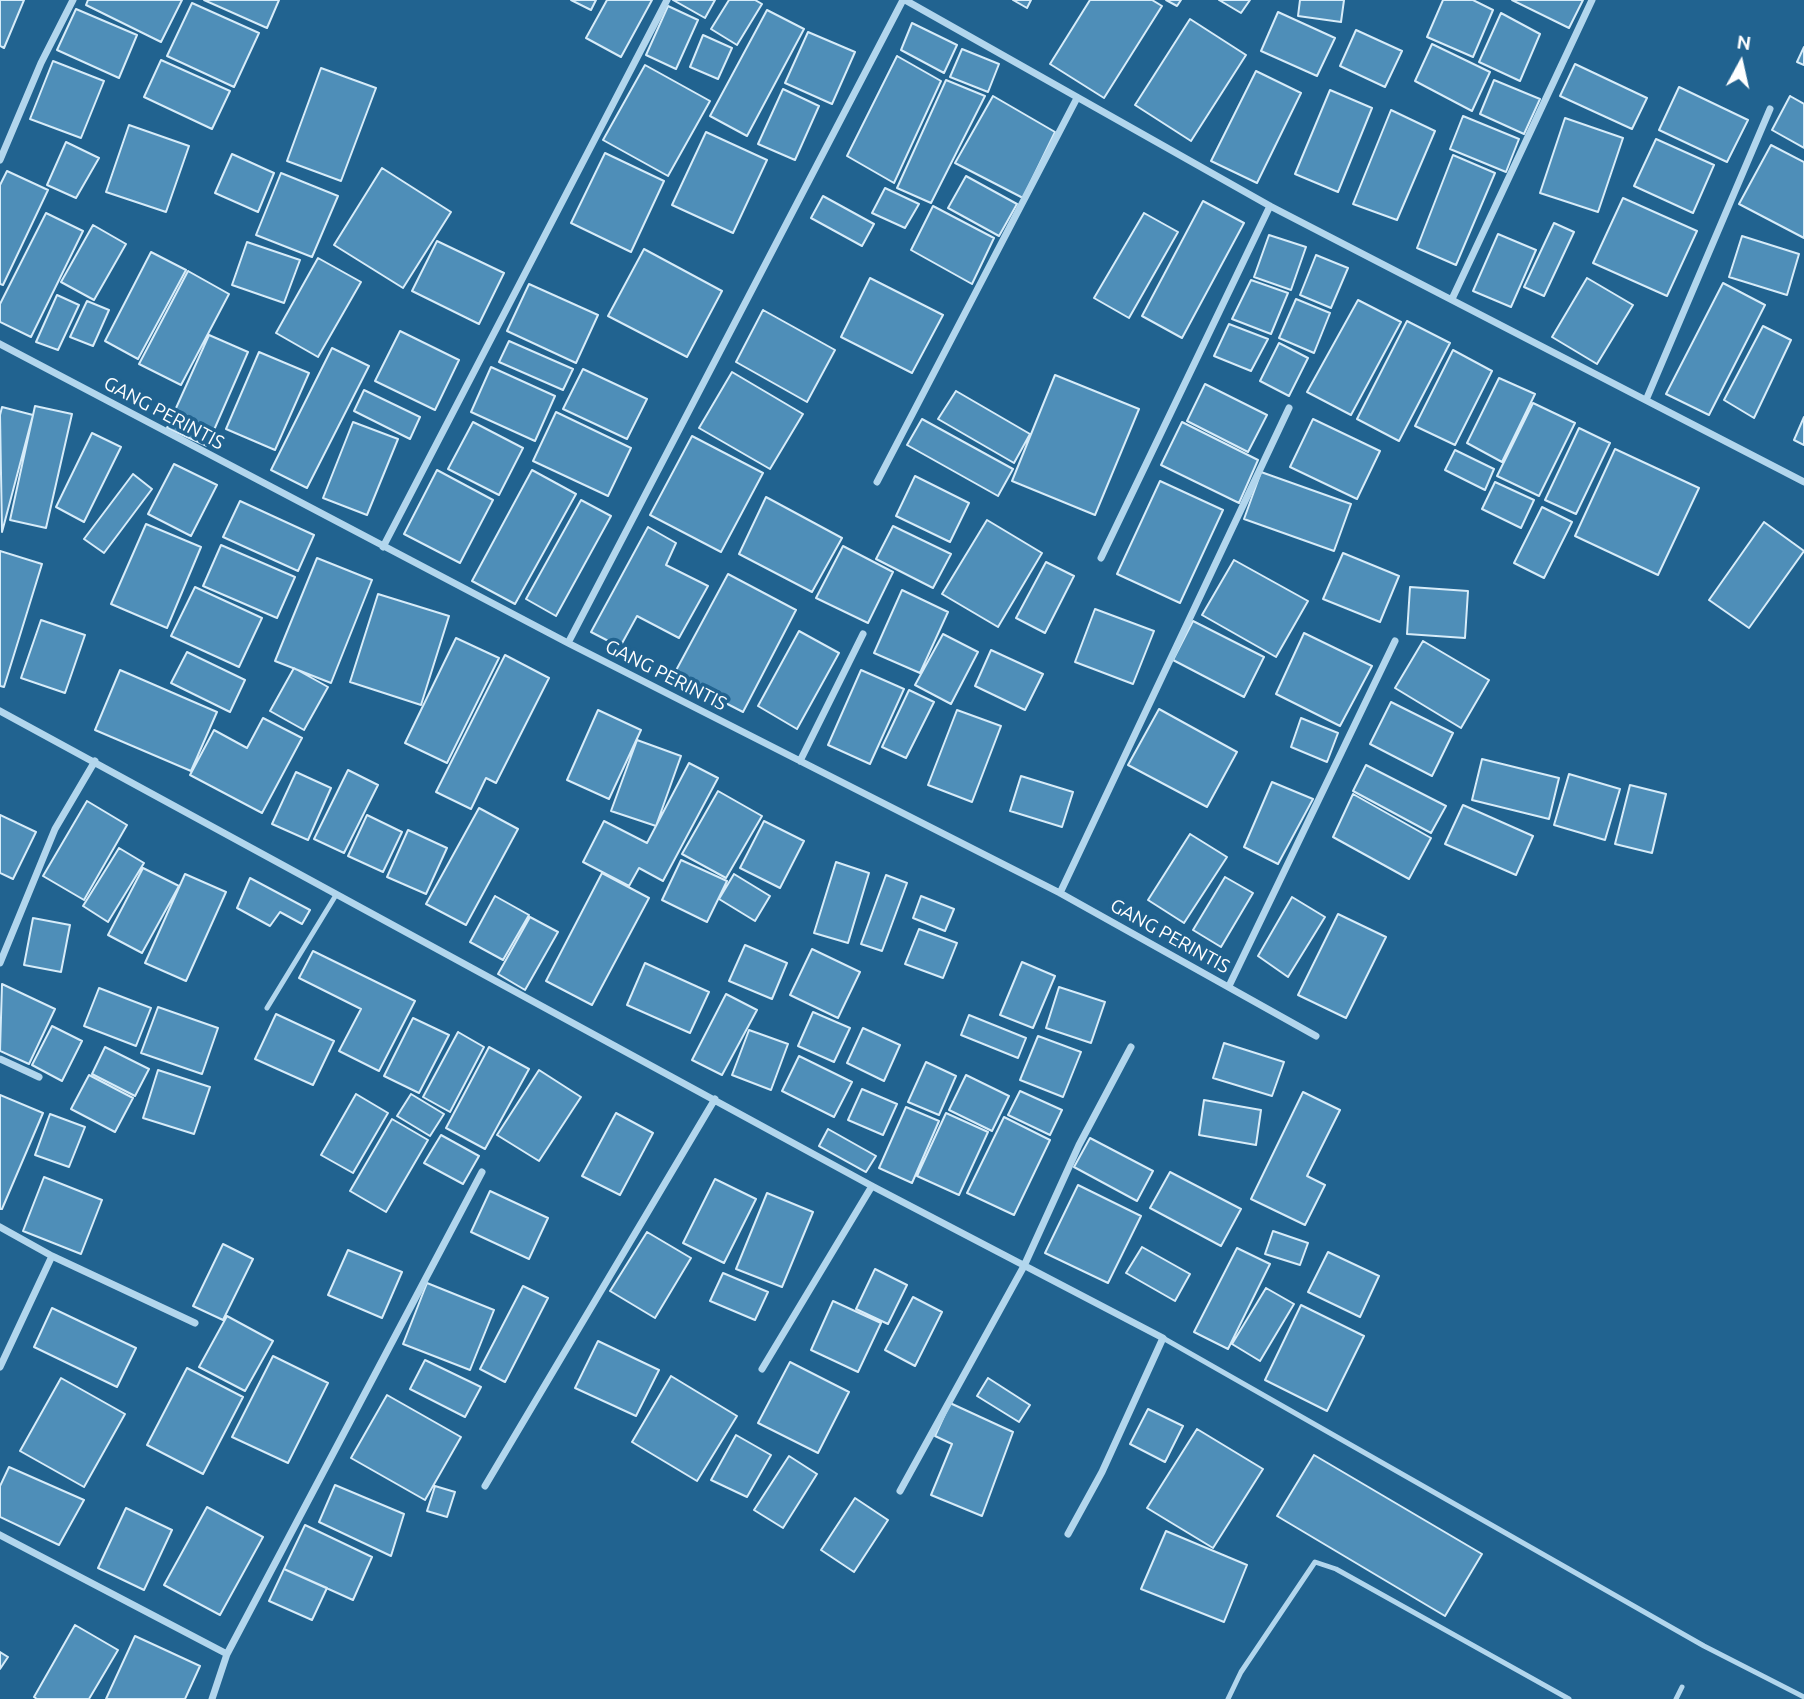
<!DOCTYPE html>
<html>
<head>
<meta charset="utf-8">
<style>
  body { margin:0 }
  #map { position:relative; width:1804px; height:1699px; overflow:hidden; background:#216390; font-family:Ubuntu,sans-serif }
  canvas { display:block }
  .north { position:absolute; left:1706px; top:28px; width:70px; height:70px; -webkit-text-stroke:5px #216390; paint-order:stroke; rotate:8deg; font-size:19px; font-weight:700; line-height:28px; text-align:center; color:#fff }
  .north::after { content:''; display:block; margin:auto; width:24px; height:32px; background:#fff; clip-path:polygon(50% 0,100% 100%,50% 72%,0 100%) }
</style>
</head>
<body>
<div id="map">
<canvas width="1804" height="1699"></canvas>
<div class="north">N</div>
</div>
<script>
const ctx = document.querySelector('canvas').getContext('2d');
ctx.lineJoin = 'round';
function fill(path, color) { ctx.fillStyle = color; ctx.fill(path, 'evenodd'); }
const toPath = rows => new Path2D(rows.map(r => 'M' + r).join(''));
function strokePath(path, color, width, dash) { ctx.strokeStyle = color; ctx.lineWidth = width; ctx.lineCap = dash ? 'butt' : 'round'; ctx.setLineDash(dash || []); ctx.stroke(path); }
function write(font, color, halo, rows, align = 'center') {
  ctx.font = font + ' Ubuntu,sans-serif'; ctx.lineWidth = 7; ctx.setLineDash([]); ctx.textBaseline = 'middle'; ctx.strokeStyle = halo; ctx.fillStyle = color; for (const [text, x, y, turn = 0] of rows) {
    ctx.save(); ctx.translate(x, y); ctx.rotate((+turn || 0) * Math.PI / 180); ctx.textAlign = isNaN(turn) ? turn : align; if (halo) ctx.strokeText(text, 0, 0); ctx.fillText(text, 0, 0); ctx.restore();
  }
}
const building = toPath([
  [0,0,24,0,4,48,0,46,0,0],
  [88,0,182,0,161,42,86,5,88,0],
  [204,0,279,0,267,28,204,0],
  [571,0,596,0,591,10,571,0],
  [607,0,652,0,621,57,586,38,607,0],
  [673,0,715,0,705,18,673,0],
  [729,0,755,0,762,4,737,45,711,29,729,0],
  [1013,0,1031,0,1027,8,1013,0],
  [1090,0,1152,0,1162,6,1104,98,1050,64,1090,0],
  [1166,0,1181,0,1177,6,1166,0],
  [1219,0,1250,0,1241,13,1219,0],
  [1300,0,1344,0,1341,22,1298,16,1300,0],
  [1443,0,1473,0,1493,10,1473,57,1427,37,1443,0],
  [1512,0,1583,0,1569,28,1512,0],
  [192,3,259,33,234,87,167,56,192,3],
  [668,6,698,20,676,69,646,55,668,6],
  [76,9,137,35,119,78,57,50,76,9],
  [767,10,804,29,747,136,710,116,767,10],
  [1278,12,1335,38,1317,76,1261,51,1278,12],
  [1501,13,1540,34,1520,81,1479,62,1501,13],
  [1190,19,1246,55,1191,141,1135,105,1190,19],
  [912,23,957,45,944,73,901,50,912,23],
  [1356,30,1402,51,1385,87,1340,66,1356,30],
  [808,32,855,52,832,104,785,83,808,32],
  [703,35,732,48,718,79,690,67,703,35],
  [1432,44,1490,72,1472,111,1415,81,1432,44],
  [1804,47,1804,65,1797,62,1804,47],
  [962,49,999,64,988,92,950,77,962,49],
  [897,56,941,81,894,183,847,156,897,56],
  [161,60,230,91,212,129,144,97,161,60],
  [53,61,104,81,81,138,30,119,53,61],
  [1575,64,1647,98,1632,129,1560,96,1575,64],
  [645,65,710,101,668,176,603,140,645,65],
  [321,68,376,88,341,181,287,161,321,68],
  [1256,71,1301,93,1257,183,1211,161,1256,71],
  [946,80,985,96,931,203,897,188,946,80],
  [1494,80,1540,99,1524,134,1480,114,1494,80],
  [1679,87,1748,120,1727,162,1659,130,1679,87],
  [783,89,819,106,795,160,758,144,783,89],
  [1330,90,1372,108,1338,192,1295,174,1330,90],
  [993,96,1055,132,1023,198,955,163,993,96],
  [1790,96,1804,104,1804,148,1772,130,1790,96],
  [1391,110,1435,131,1397,220,1353,204,1391,110],
  [1463,116,1519,139,1506,172,1450,149,1463,116],
  [1565,118,1623,138,1598,212,1540,193,1565,118],
  [129,125,189,146,166,212,106,192,129,125],
  [706,132,767,160,733,233,672,205,706,132],
  [1656,139,1714,165,1693,213,1634,186,1656,139],
  [66,142,99,158,76,198,47,185,66,142],
  [1771,145,1804,162,1804,238,1739,204,1771,145],
  [605,153,664,181,631,252,571,223,605,153],
  [232,154,274,173,258,212,215,193,232,154],
  [1453,155,1495,173,1456,265,1417,248,1453,155],
  [382,168,451,212,403,288,334,245,382,168],
  [7,171,48,190,3,285,0,284,0,185,7,171],
  [281,173,338,196,312,257,256,235,281,173],
  [966,176,1017,204,999,236,948,208,966,176],
  [885,188,919,204,905,228,872,213,885,188],
  [823,196,874,224,862,246,811,218,823,196],
  [1623,198,1697,231,1667,296,1593,263,1623,198],
  [1203,201,1244,223,1182,338,1142,316,1203,201],
  [933,206,994,238,972,284,911,250,933,206],
  [46,213,83,231,31,337,0,322,0,304,46,213],
  [1144,213,1178,232,1129,318,1094,298,1144,213],
  [1554,223,1574,232,1544,296,1524,287,1554,223],
  [93,225,126,244,94,300,61,282,93,225],
  [1498,234,1536,250,1511,307,1473,291,1498,234],
  [1269,235,1306,247,1291,290,1254,277,1269,235],
  [1742,236,1799,254,1787,295,1729,277,1742,236],
  [437,241,504,273,479,324,412,291,437,241],
  [247,242,300,260,284,303,232,285,247,242],
  [644,249,722,291,687,357,608,316,644,249],
  [151,252,186,270,138,359,105,341,151,252],
  [1316,255,1348,268,1331,308,1300,295,1316,255],
  [318,258,361,282,318,357,276,333,318,258],
  [188,271,229,294,181,385,139,364,188,271],
  [870,278,943,315,912,373,841,337,870,278],
  [1587,278,1633,305,1597,364,1552,337,1587,278],
  [1251,280,1288,293,1271,334,1232,319,1251,280],
  [1723,283,1765,305,1709,415,1666,394,1723,283],
  [529,284,598,315,576,363,507,331,529,284],
  [57,295,79,305,58,350,36,342,57,295],
  [1296,299,1330,313,1314,353,1279,338,1296,299],
  [1358,300,1401,322,1351,415,1307,392,1358,300],
  [87,301,109,310,93,346,70,337,87,301],
  [763,310,835,350,807,402,736,362,763,310],
  [1407,321,1450,343,1399,441,1357,419,1407,321],
  [1229,324,1268,339,1251,371,1214,356,1229,324],
  [1763,326,1791,340,1754,418,1724,400,1763,326],
  [400,331,459,360,435,410,375,381,400,331],
  [209,335,248,352,207,446,167,428,209,335],
  [509,341,573,369,563,390,499,362,509,341],
  [1279,343,1308,358,1289,396,1260,381,1279,343],
  [332,348,369,366,307,488,271,470,332,348],
  [1453,350,1492,371,1455,445,1415,426,1453,350],
  [259,352,309,373,275,450,226,429,259,352],
  [491,367,555,396,535,441,471,412,491,367],
  [583,369,647,399,627,439,563,409,583,369],
  [732,372,803,414,770,469,699,428,732,372],
  [1055,375,1139,409,1095,515,1012,481,1055,375],
  [1499,378,1535,394,1502,462,1467,443,1499,378],
  [1205,384,1267,415,1248,452,1187,421,1205,384],
  [364,390,420,417,410,439,354,411,364,390],
  [956,391,1030,434,1014,463,938,419,956,391],
  [1533,403,1575,423,1539,496,1497,476,1533,403],
  [35,406,72,414,46,528,10,520,35,406],
  [2,407,33,415,2,532,0,415,2,407],
  [556,412,631,448,608,496,533,461,556,412],
  [1804,417,1804,445,1794,440,1804,417],
  [922,419,1013,469,998,496,907,445,922,419],
  [1313,419,1380,451,1357,499,1290,467,1313,419],
  [353,422,398,439,367,515,323,498,353,422],
  [473,422,523,448,499,495,448,469,473,422],
  [1182,422,1258,460,1239,503,1161,465,1182,422],
  [1579,428,1610,443,1576,514,1545,500,1579,428],
  [92,433,121,447,84,522,56,507,92,433],
  [692,436,763,473,721,552,650,515,692,436],
  [1615,449,1699,488,1658,575,1575,536,1615,449],
  [1455,450,1494,469,1485,490,1445,470,1455,450],
  [174,464,217,485,191,536,148,514,174,464],
  [437,470,493,500,460,563,404,534,437,470],
  [532,470,576,494,515,604,472,581,532,470],
  [1261,472,1351,504,1334,551,1244,519,1261,472],
  [133,474,152,489,104,553,84,539,133,474],
  [915,476,969,503,950,542,896,516,915,476],
  [1160,481,1223,510,1180,603,1117,574,1160,481],
  [1495,482,1534,500,1521,528,1482,509,1495,482],
  [766,497,842,538,812,592,739,554,766,497],
  [581,500,611,516,556,616,526,599,581,500],
  [240,501,314,535,298,571,223,537,240,501],
  [1542,507,1572,522,1544,578,1514,563,1542,507],
  [987,520,1042,553,998,627,942,594,987,520],
  [1764,522,1804,551,1749,628,1709,600,1764,522],
  [146,524,201,547,167,628,111,604,146,524],
  [893,526,951,554,933,588,876,559,893,526],
  [648,527,676,543,666,565,708,586,679,638,637,616,620,647,591,632,648,527],
  [221,545,295,577,277,618,203,586,221,545],
  [843,546,893,572,868,623,816,598,843,546],
  [0,551,42,564,4,687,0,686,0,551],
  [1343,553,1399,576,1380,622,1323,599,1343,553],
  [317,558,372,580,331,683,275,661,317,558],
  [1234,560,1308,601,1276,657,1202,615,1234,560],
  [1046,562,1074,576,1045,633,1016,618,1046,562],
  [728,574,796,610,743,712,673,676,728,574],
  [195,587,262,618,239,667,171,636,195,587],
  [1410,587,1468,591,1465,638,1407,634,1410,587],
  [902,590,948,612,920,673,874,653,902,590],
  [378,594,449,616,421,705,350,682,378,594],
  [1095,609,1154,631,1133,684,1075,662,1095,609],
  [41,620,85,635,65,693,21,678,41,620],
  [1193,621,1264,657,1244,697,1173,660,1193,621],
  [799,631,839,653,797,729,758,706,799,631],
  [1304,633,1372,666,1340,726,1276,694,1304,633],
  [943,634,978,652,951,704,915,685,943,634],
  [456,638,499,658,447,763,405,743,456,638],
  [1423,641,1489,680,1461,728,1395,688,1423,641],
  [991,650,1043,674,1025,710,975,686,991,650],
  [187,652,245,680,230,712,171,683,187,652],
  [505,655,549,678,496,783,486,778,471,809,436,792,505,655],
  [294,668,328,687,304,730,270,711,294,668],
  [120,670,217,712,191,771,95,730,120,670],
  [861,670,904,689,870,764,828,745,861,670],
  [909,690,934,702,906,758,882,747,909,690],
  [1391,702,1453,733,1432,776,1370,744,1391,702],
  [1159,709,1237,752,1207,807,1128,765,1159,709],
  [598,710,641,730,609,799,567,780,598,710],
  [957,710,1001,726,972,802,928,785,957,710],
  [263,718,302,738,262,813,190,775,214,730,247,748,263,718],
  [1301,718,1338,733,1327,762,1291,747,1301,718],
  [637,740,681,756,656,826,611,811,637,740],
  [1482,759,1559,778,1549,819,1472,800,1482,759],
  [689,763,718,778,663,881,639,868,629,886,583,862,604,821,647,843,689,763],
  [1366,765,1446,806,1431,833,1353,791,1366,765],
  [348,770,378,785,344,853,314,839,348,770],
  [296,772,331,788,308,840,272,824,296,772],
  [1569,774,1620,789,1605,840,1554,825,1569,774],
  [1021,776,1073,792,1062,827,1010,811,1021,776],
  [1272,782,1313,799,1278,864,1244,847,1272,782],
  [1630,785,1666,794,1652,853,1615,844,1630,785],
  [718,791,762,816,726,878,682,854,718,791],
  [1353,794,1431,838,1409,879,1333,837,1353,794],
  [87,801,127,825,84,900,43,876,87,801],
  [1463,805,1533,836,1516,875,1445,844,1463,805],
  [479,808,518,829,466,925,426,904,479,808],
  [0,815,36,832,13,879,0,873,0,815],
  [367,815,402,832,383,872,348,856,367,815],
  [764,821,804,841,780,888,740,868,764,821],
  [408,830,447,848,426,894,387,877,408,830],
  [1190,834,1227,857,1184,923,1148,900,1190,834],
  [119,848,144,863,108,922,83,906,119,848],
  [681,860,727,881,707,922,662,900,681,860],
  [836,862,869,873,848,943,814,933,836,862],
  [143,868,179,886,142,953,108,935,143,868],
  [602,873,649,898,592,1005,546,981,602,873],
  [185,874,226,892,186,981,145,963,185,874],
  [734,874,770,896,755,921,719,899,734,874],
  [886,875,907,883,882,951,861,944,886,875],
  [1225,877,1253,893,1221,947,1193,930,1225,877],
  [250,878,310,910,302,924,280,912,270,926,237,908,250,878],
  [495,896,529,915,503,960,470,942,495,896],
  [921,896,954,909,945,931,913,918,921,896],
  [1292,897,1325,917,1288,977,1258,956,1292,897],
  [1338,914,1386,937,1346,1018,1298,995,1338,914],
  [530,917,558,932,525,990,498,974,530,917],
  [33,918,70,925,61,972,24,965,33,918],
  [919,929,957,943,943,978,905,964,919,929],
  [745,945,787,963,772,999,729,981,745,945],
  [812,949,860,972,838,1018,790,995,812,949],
  [313,951,415,1001,379,1071,339,1051,361,1009,299,978,313,951],
  [1022,962,1055,976,1033,1028,1000,1015,1022,962],
  [645,963,709,992,690,1033,627,1005,645,963],
  [2,984,55,1009,29,1064,0,1051,2,984],
  [1059,987,1105,1002,1091,1043,1046,1028,1059,987],
  [99,988,151,1008,136,1046,84,1026,99,988],
  [726,994,757,1010,722,1075,692,1060,726,994],
  [158,1007,218,1028,202,1074,141,1053,158,1007],
  [813,1012,850,1028,834,1062,798,1046,813,1012],
  [276,1014,334,1041,313,1085,255,1059,276,1014],
  [969,1015,1026,1038,1018,1058,961,1035,969,1015],
  [413,1018,449,1035,419,1093,384,1076,413,1018],
  [52,1026,82,1041,62,1081,32,1065,52,1026],
  [863,1028,900,1045,884,1081,847,1063,863,1028],
  [749,1030,788,1044,771,1090,732,1075,749,1030],
  [458,1032,484,1047,450,1112,423,1097,458,1032],
  [1038,1036,1081,1052,1063,1097,1020,1080,1038,1036],
  [1224,1043,1284,1062,1272,1096,1213,1078,1224,1043],
  [105,1047,149,1069,135,1096,92,1074,105,1047],
  [489,1047,529,1069,485,1149,446,1128,489,1047],
  [799,1056,852,1082,834,1117,782,1091,799,1056],
  [926,1062,956,1076,939,1115,908,1102,926,1062],
  [158,1070,210,1087,194,1134,143,1118,158,1070],
  [539,1070,581,1097,539,1161,497,1135,539,1070],
  [89,1075,133,1098,115,1132,71,1109,89,1075],
  [966,1075,1009,1096,992,1131,949,1110,966,1075],
  [862,1089,897,1104,883,1135,848,1120,862,1089],
  [1020,1091,1062,1110,1050,1135,1008,1115,1020,1091],
  [1303,1092,1340,1110,1307,1176,1325,1185,1305,1225,1251,1199,1303,1092],
  [356,1094,388,1113,353,1173,321,1155,356,1094],
  [411,1094,444,1114,430,1136,397,1116,411,1094],
  [0,1095,43,1113,2,1209,0,1209,0,1095],
  [1204,1100,1261,1110,1256,1145,1199,1135,1204,1100],
  [906,1107,939,1121,912,1183,879,1168,906,1107],
  [616,1113,653,1133,620,1195,582,1176,616,1113],
  [946,1113,988,1132,959,1195,917,1176,946,1113],
  [50,1114,85,1127,69,1167,35,1155,50,1114],
  [1004,1117,1050,1140,1014,1215,967,1193,1004,1117],
  [392,1119,428,1140,386,1212,350,1191,392,1119],
  [828,1129,876,1156,866,1172,819,1146,828,1129],
  [441,1135,479,1156,463,1184,424,1163,441,1135],
  [1090,1138,1153,1171,1137,1201,1074,1167,1090,1138],
  [1170,1172,1241,1209,1221,1246,1150,1208,1170,1172],
  [44,1177,102,1200,81,1254,23,1231,44,1177],
  [715,1179,756,1199,724,1263,683,1243,715,1179],
  [1078,1185,1141,1216,1108,1283,1045,1253,1078,1185],
  [490,1191,548,1218,529,1259,471,1232,490,1191],
  [767,1193,813,1212,782,1287,736,1269,767,1193],
  [1273,1231,1308,1243,1300,1265,1265,1254,1273,1231],
  [647,1232,691,1258,655,1318,610,1291,647,1232],
  [223,1244,253,1259,223,1320,193,1306,223,1244],
  [1142,1247,1190,1274,1175,1301,1126,1273,1142,1247],
  [1237,1248,1270,1264,1228,1349,1194,1332,1237,1248],
  [348,1250,402,1272,382,1318,328,1295,348,1250],
  [1328,1252,1379,1276,1360,1317,1308,1292,1328,1252],
  [875,1269,907,1285,888,1324,856,1309,875,1269],
  [723,1273,768,1292,755,1320,710,1301,723,1273],
  [427,1283,494,1310,470,1370,403,1344,427,1283],
  [523,1286,548,1298,505,1382,480,1369,523,1286],
  [1266,1288,1294,1304,1260,1361,1232,1344,1266,1288],
  [913,1297,942,1312,915,1366,885,1350,913,1297],
  [833,1301,881,1323,858,1372,811,1350,833,1301],
  [1301,1305,1364,1336,1327,1411,1265,1380,1301,1305],
  [52,1308,136,1348,117,1387,34,1347,52,1308],
  [227,1316,273,1341,245,1391,199,1367,227,1316],
  [598,1341,659,1370,636,1416,575,1388,598,1341],
  [273,1356,328,1383,288,1463,232,1437,273,1356],
  [425,1360,481,1387,465,1417,410,1389,425,1360],
  [790,1362,849,1392,818,1453,758,1423,790,1362],
  [187,1368,243,1397,203,1474,147,1445,187,1368],
  [671,1376,737,1416,697,1481,632,1442,671,1376],
  [61,1378,125,1414,84,1487,20,1451,61,1378],
  [988,1378,1030,1405,1019,1422,977,1396,988,1378],
  [387,1395,461,1437,425,1500,351,1458,387,1395],
  [950,1403,1013,1432,982,1516,931,1495,952,1444,935,1436,950,1403],
  [1148,1409,1183,1426,1165,1462,1130,1444,1148,1409],
  [1197,1429,1263,1469,1213,1548,1147,1508,1197,1429],
  [736,1435,771,1455,747,1497,711,1480,736,1435],
  [1314,1455,1482,1554,1445,1616,1277,1516,1314,1455],
  [789,1456,817,1474,783,1528,754,1510,789,1456],
  [9,1467,84,1500,59,1545,0,1517,0,1486,9,1467],
  [335,1485,404,1514,391,1556,319,1522,335,1485],
  [435,1486,455,1492,447,1517,427,1511,435,1486],
  [855,1498,888,1520,854,1572,821,1550,855,1498],
  [207,1507,263,1537,220,1615,164,1585,207,1507],
  [126,1508,172,1530,144,1590,98,1568,126,1508],
  [305,1525,372,1557,353,1600,284,1569,305,1525],
  [1166,1531,1247,1565,1224,1622,1141,1589,1166,1531],
  [284,1569,327,1588,312,1620,269,1601,284,1569],
  [75,1625,118,1650,89,1699,37,1699,34,1697,75,1625],
  [135,1636,200,1666,185,1699,106,1699,135,1636],
  [0,1652,8,1657,0,1669,0,1652]
]);
const lane = toPath([
  [267,1008,336,895],
  [1163,1338,1704,1646,1804,1697],
  [1228,1699,1241,1672,1315,1562,1336,1569,1569,1699],
  [1676,1699,1682,1687]
]);
const street = toPath([
  [905,0,1270,206,1804,482],
  [0,160,41,63,73,0],
  [1452,299,1592,0],
  [0,344,568,643,1060,893,1316,1036],
  [1646,400,1770,109],
  [877,482,1077,98],
  [383,547,667,0],
  [1101,558,1270,206],
  [568,643,903,0],
  [0,711,872,1186,1163,1338,1102,1472,1068,1534],
  [800,761,863,634],
  [1060,893,1289,408],
  [0,963,55,829,95,761],
  [1229,986,1395,641],
  [0,1059,39,1077],
  [0,1227,52,1256,195,1323],
  [0,1367,52,1256],
  [762,1369,872,1186],
  [485,1486,715,1099],
  [900,1491,1024,1266,1079,1145,1131,1047],
  [0,1535,227,1654,482,1172],
  [212,1699,227,1654]
]);
const streetNames = [
  ["GANG PERINTIS",164,413,28],
  ["GANG PERINTIS",666,675,27],
  ["GANG PERINTIS",1170,936,29]
];
fill(building, '#4e8eb8');
strokePath(building, '#d7ecf9', 2);
strokePath(lane, '#b2d6ed', 5);
strokePath(street, '#b2d6ed', 7);
write('19px', '#fff', '#216390', streetNames);
</script>
</body>
</html>
